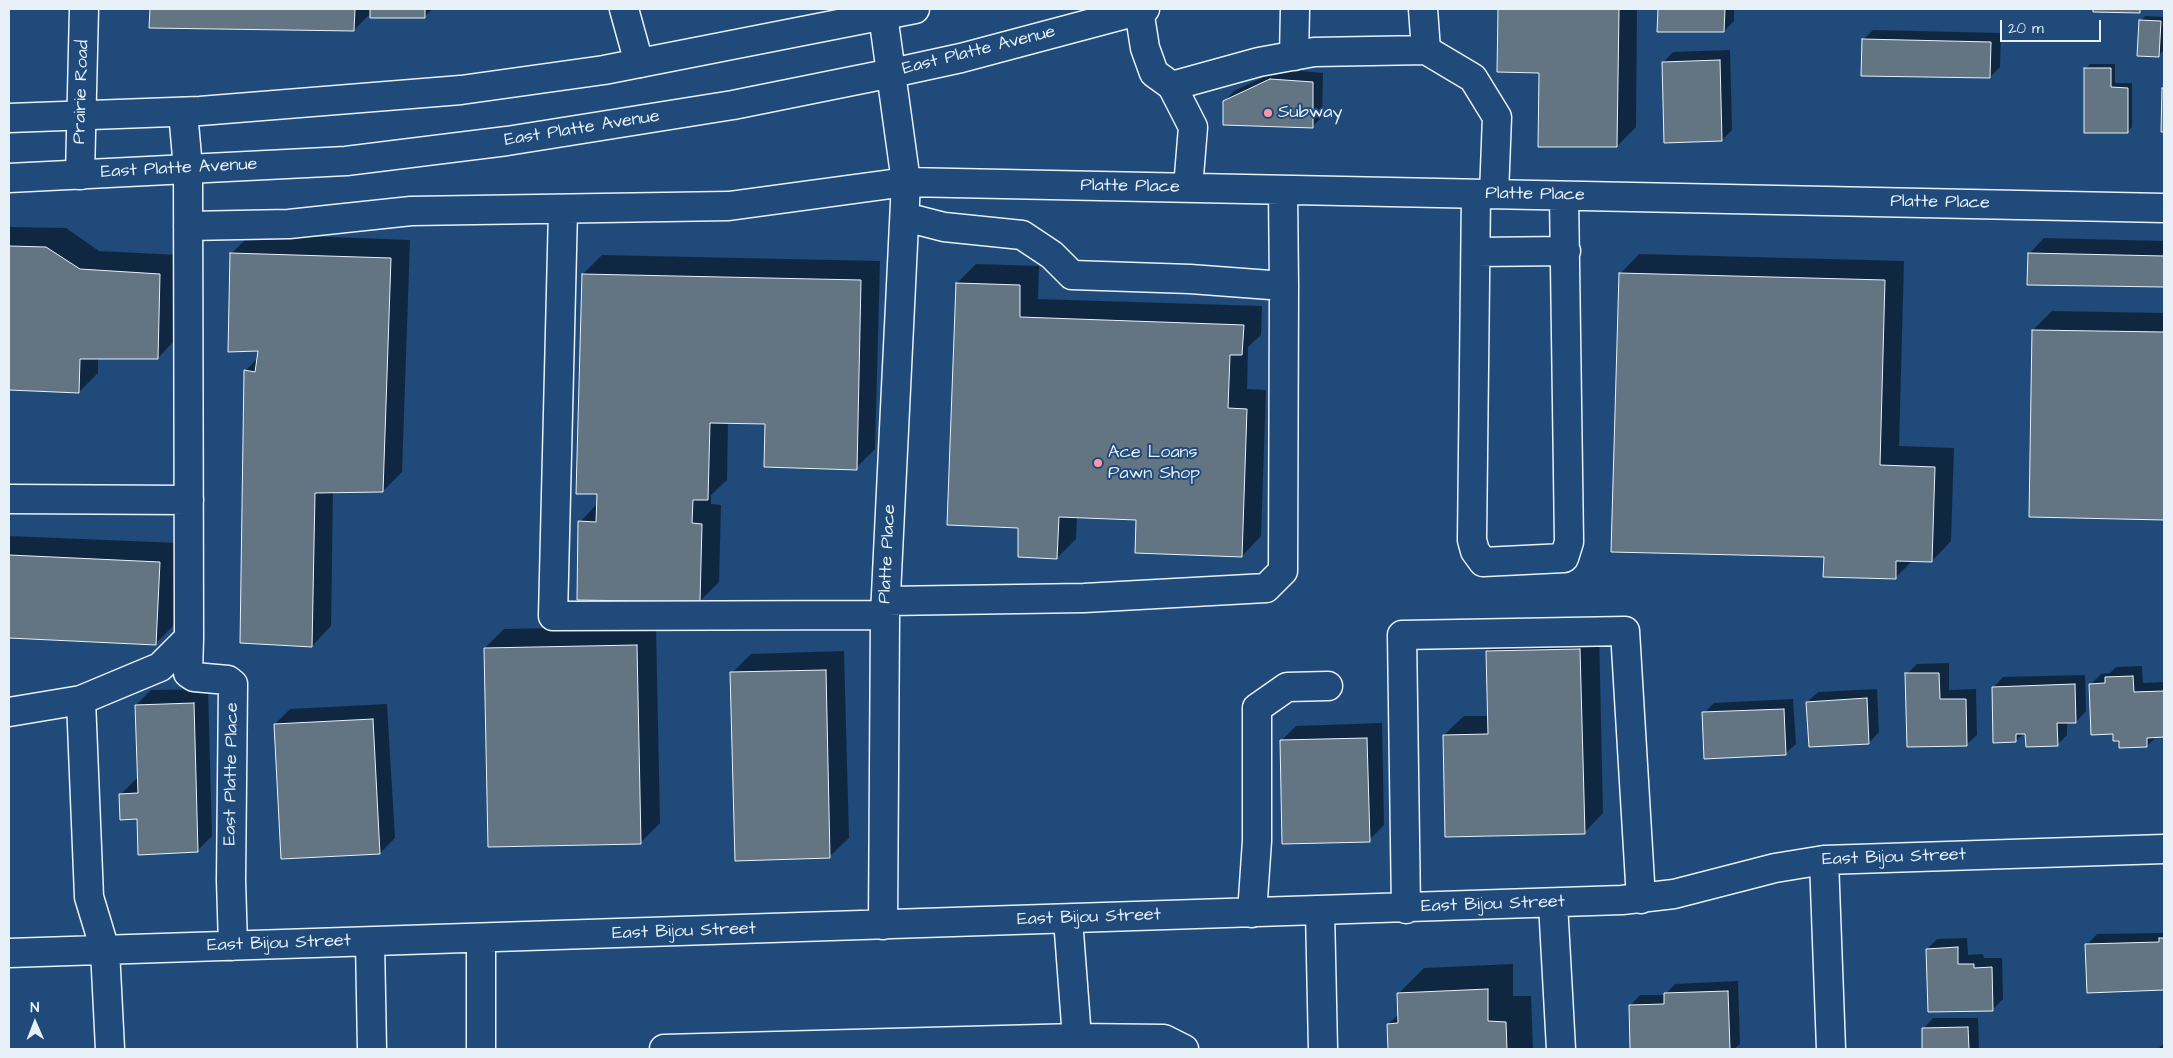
<!DOCTYPE html>
<html>
<head>
<meta charset="utf-8">
<style>
  body { margin:0 }
  #map { position:relative; width:2173px; height:1058px; overflow:hidden; background:#1f4a7a; font-family:"Architects Daughter",sans-serif }
  canvas { display:block }
  .frame { position:absolute; inset:0; border:10px solid #e8f1f8; pointer-events:none }
  .north { position:absolute; left:10px; top:998px; width:50px; height:50px; -webkit-text-stroke:4px #1f4a7a; paint-order:stroke; rotate:359deg; font-size:14px; font-weight:700; line-height:20px; text-align:center; color:#e8f1f8 }
  .north::after { content:''; display:block; margin:auto; width:18px; height:22px; background:#e8f1f8; clip-path:polygon(50% 0,100% 100%,50% 72%,0 100%) }
  .scale { position:absolute; left:2000px; top:20px; width:101px; height:22px; box-sizing:border-box; border:2px solid #e8f1f8; border-top:0; padding-left:6px; font-size:15px; line-height:18px; white-space:nowrap; color:#e8f1f8; -webkit-text-stroke:4px #1f4a7a; paint-order:stroke }
</style>
</head>
<body>
<div id="map">
<canvas width="2173" height="1058"></canvas>
<div class="frame"></div>
<div class="north">N</div>
<div class="scale">20 m</div>
</div>
<script>
const ctx = document.querySelector('canvas').getContext('2d');
ctx.lineJoin = 'round';
function fill(path, color) { ctx.fillStyle = color; ctx.fill(path, 'evenodd'); }
const toPath = rows => new Path2D(rows.map(r => 'M' + r).join(''));
function strokePath(path, color, width, dash) { ctx.strokeStyle = color; ctx.lineWidth = width; ctx.lineCap = dash ? 'butt' : 'round'; ctx.setLineDash(dash || []); ctx.stroke(path); }
function write(font, color, halo, rows, align = 'center') {
  ctx.font = font + ' "Architects Daughter",sans-serif'; ctx.lineWidth = 4; ctx.setLineDash([]); ctx.textBaseline = 'middle'; ctx.strokeStyle = halo; ctx.fillStyle = color; for (const [text, x, y, turn = 0] of rows) {
    ctx.save(); ctx.translate(x, y); ctx.rotate((+turn || 0) * Math.PI / 180); ctx.textAlign = isNaN(turn) ? turn : align; if (halo) ctx.strokeText(text, 0, 0); ctx.fillText(text, 0, 0); ctx.restore();
  }
}
const shadow = toPath([
  [151,9,433,9,425,16,372,12,354,30,150,26],
  [1499,9,1637,9,1636,127,1617,146,1540,71,1498,70],
  [1659,9,1734,9,1734,21,1724,31,1659,30],
  [2094,9,2142,9,2140,11,2094,10],
  [2145,16,2164,17,2163,51,2158,56,2141,21],
  [1873,30,2001,33,2000,67,1990,77,1863,40],
  [1730,50,1732,130,1722,140,1663,63,1673,52],
  [2090,64,2115,64,2115,83,2132,83,2132,127,2127,132,2086,69],
  [1281,69,1323,73,1322,117,1312,127,1224,102,1234,91],
  [9,227,66,228,99,251,179,255,177,338,158,358,98,358,98,373,79,392,9,389],
  [251,234,410,240,402,472,383,491,333,491,331,626,312,646,245,371,258,358,259,350,232,253],
  [2044,238,2164,241,2164,286,2028,283,2029,254],
  [1639,254,1904,261,1899,446,1954,448,1951,541,1932,561,1913,560,1895,578,1825,556,1620,274],
  [602,255,880,261,875,449,856,468,766,423,728,422,727,480,711,495,711,504,721,505,719,582,700,601,580,522,598,503,583,274],
  [976,264,1039,266,1038,299,1262,306,1261,335,1248,347,1247,389,1266,390,1261,536,1242,556,1138,519,1077,517,1076,539,1057,558,1020,526,957,283],
  [2052,311,2164,313,2164,518,2030,516,2033,330],
  [9,536,179,543,175,624,156,643,9,638],
  [656,626,660,823,641,842,485,648,504,629],
  [1599,630,1603,813,1584,833,1444,735,1464,716,1488,716,1487,651,1506,632],
  [844,651,849,838,829,857,732,673,751,654],
  [1949,663,1949,690,1976,689,1977,735,1966,745,1907,674,1917,664],
  [2142,666,2143,683,2164,682,2164,736,2157,736,2147,746,2120,740,2114,733,2091,684,2101,674,2110,673,2116,667],
  [2085,675,2086,711,2076,722,2067,722,2067,735,2057,745,2026,732,2015,741,1993,688,2003,677],
  [208,689,212,836,197,851,121,794,136,779,139,779,136,705,151,690],
  [1877,689,1879,732,1869,743,1807,702,1818,692],
  [1793,699,1796,744,1785,754,1704,713,1714,703],
  [387,704,395,838,380,853,275,724,290,709],
  [1382,723,1384,825,1369,840,1281,741,1296,726],
  [2164,933,2164,989,2088,991,2087,945,2097,934],
  [1967,938,1968,955,1983,954,1984,958,2002,958,2003,999,1993,1009,1927,949,1937,939],
  [1513,964,1513,996,1531,996,1533,1049,1389,1049,1388,1024,1399,1014,1398,994,1424,968],
  [1738,981,1740,1044,1734,1049,1631,1049,1630,1006,1640,995,1665,995,1675,984],
  [1933,1018,1978,1018,1979,1049,1923,1049,1923,1029],
  [2164,1043,2164,1049,2158,1049]
]);
const building = toPath([
  [150,9,355,9,354,31,149,28,150,9],
  [370,9,425,9,425,18,370,18,370,9],
  [1498,9,1619,9,1617,147,1538,147,1539,73,1497,72,1498,9],
  [1658,9,1725,9,1724,32,1657,32,1658,9],
  [2093,9,2140,9,2140,13,2093,12,2093,9],
  [2139,20,2161,21,2159,57,2137,56,2139,20],
  [1862,39,1991,42,1990,78,1861,76,1862,39],
  [1720,60,1722,141,1664,143,1662,62,1720,60],
  [2084,68,2111,68,2111,87,2128,88,2128,133,2084,133,2084,68],
  [1270,79,1313,82,1313,128,1223,125,1223,101,1270,79],
  [2162,88,2164,88,2164,132,2161,132,2162,88],
  [9,246,46,247,80,269,160,274,158,359,80,359,79,393,9,390,9,246],
  [230,253,391,258,383,492,315,493,312,647,240,643,244,370,255,372,258,351,228,352,230,253],
  [2028,253,2164,256,2164,287,2027,285,2028,253],
  [1619,273,1885,280,1880,465,1935,467,1932,562,1896,561,1896,579,1823,577,1824,557,1611,552,1619,273],
  [582,274,861,280,857,470,764,467,765,424,710,423,708,500,693,500,692,523,702,524,700,602,577,600,578,521,596,522,597,494,576,494,582,274],
  [956,283,1020,285,1020,317,1244,325,1242,355,1230,355,1228,408,1247,409,1242,557,1135,553,1136,520,1059,517,1057,559,1018,557,1018,528,947,525,956,283],
  [2032,330,2164,332,2164,520,2029,517,2032,330],
  [9,555,160,562,156,645,9,638,9,555],
  [637,645,641,844,488,847,484,648,637,645],
  [1580,649,1585,834,1445,837,1443,735,1488,734,1486,651,1580,649],
  [826,670,830,858,735,861,730,672,826,670],
  [1905,673,1939,673,1940,699,1966,699,1967,746,1907,747,1905,673],
  [2133,676,2134,692,2164,691,2164,737,2147,738,2147,747,2119,748,2119,741,2113,741,2113,734,2091,735,2089,684,2105,683,2105,677,2133,676],
  [2075,684,2076,723,2057,723,2058,746,2026,747,2025,734,2016,734,2016,742,1993,743,1992,687,2075,684],
  [1867,698,1869,744,1809,747,1806,702,1867,698],
  [194,703,198,852,138,855,137,819,120,820,119,794,138,793,135,705,194,703],
  [1784,709,1786,755,1704,759,1702,712,1784,709],
  [373,719,380,854,281,859,274,724,373,719],
  [1367,738,1370,842,1282,844,1280,740,1367,738],
  [2159,938,2164,938,2164,990,2087,993,2085,944,2159,942,2159,938],
  [1958,947,1958,964,1974,964,1974,968,1992,967,1993,1011,1928,1012,1926,949,1958,947],
  [1488,989,1488,1021,1506,1022,1507,1049,1388,1049,1387,1024,1398,1023,1397,993,1488,989],
  [1728,991,1730,1049,1630,1049,1629,1005,1664,1004,1664,993,1728,991],
  [1968,1027,1969,1049,1922,1049,1922,1028,1968,1027]
]);
const minor = toPath([
  [624,9,639,63],
  [1423,9,1426,50,1473,78,1497,117,1494,194],
  [1139,10,1145,48,1154,73,1172,86,1193,127,1188,188],
  [883,15,906,182,885,615,883,925],
  [1294,56,1295,9],
  [1172,86,1259,62,1314,52,1426,50],
  [80,175,84,9],
  [1476,194,1472,540,1475,551,1483,562,1564,558,1569,542,1564,196],
  [563,210,553,616,885,615],
  [905,217,944,227,1022,235,1052,255,1072,275,1190,279,1284,286],
  [188,226,289,224,411,211,729,206,906,182,2164,208],
  [1476,252,1566,251],
  [9,499,189,500],
  [886,601,1084,598,1266,588,1283,571,1284,286,1283,190],
  [189,638,188,673,194,677,228,680,233,684,231,880,233,946],
  [9,712,81,700],
  [1824,860,1831,1049],
  [1553,903,1561,1049],
  [1406,909,1402,635,1625,631,1641,899],
  [1320,911,1323,1049],
  [1252,913,1257,841,1257,708,1287,687,1328,686],
  [1068,919,1077,1038,1164,1039,1184,1049],
  [370,942,372,1049],
  [9,953,1622,900,1674,894,1775,868,1824,860,2164,849],
  [110,1049,105,950,89,897,81,700,160,667,189,638,188,168,183,112],
  [481,1049,481,938],
  [664,1049,1077,1038,1078,1049]
]);
const major = toPath([
  [9,118,200,111,461,90,604,70,915,9],
  [9,178,346,161,507,141,733,105,892,73,961,58,1145,9]
]);
const markers = [
  [1268,113,5,"#ff9aa2"],
  [1098,463,5,"#ff9aa2"]
];
const streetNames = [
  ["East Platte Avenue",979,51,-14],
  ["Prairie Road",82,92,-88],
  ["East Platte Avenue",582,129,-9],
  ["East Platte Avenue",179,169,-3],
  ["Platte Place",1130,187,1],
  ["Platte Place",1535,195,1],
  ["Platte Place",1940,203,1],
  ["Platte Place",888,554,-87],
  ["East Platte Place",232,774,-89],
  ["East Bijou Street",1894,858,-2],
  ["East Bijou Street",1493,905,-2],
  ["East Bijou Street",1089,918,-2],
  ["East Bijou Street",684,932,-2],
  ["East Bijou Street",279,944,-2]
];
const poiNames = [
  ["Subway",1278,113],
  ["Ace Loans",1108,453],
  ["Pawn Shop",1108,474]
];
fill(shadow, '#0007');
fill(building, '#637583');
strokePath(building, '#e8f1f8', 1);
strokePath(minor, '#e8f1f8', 31);
strokePath(major, '#e8f1f8', 31);
strokePath(minor, '#1f4a7a', 28);
strokePath(major, '#1f4a7a', 28);
for (const [x, y, r, color] of markers) { const dot = new Path2D(); dot.arc(x, y, r, 0, 2 * Math.PI); ctx.fillStyle = color; ctx.fill(dot); strokePath(dot, '#1f4a7a', 2); }
write('18px', '#e8f1f8', '#1f4a7a', streetNames);
write('18px', '#e8f1f8', '#1f4a7a', poiNames, 'left');
</script>
</body>
</html>
